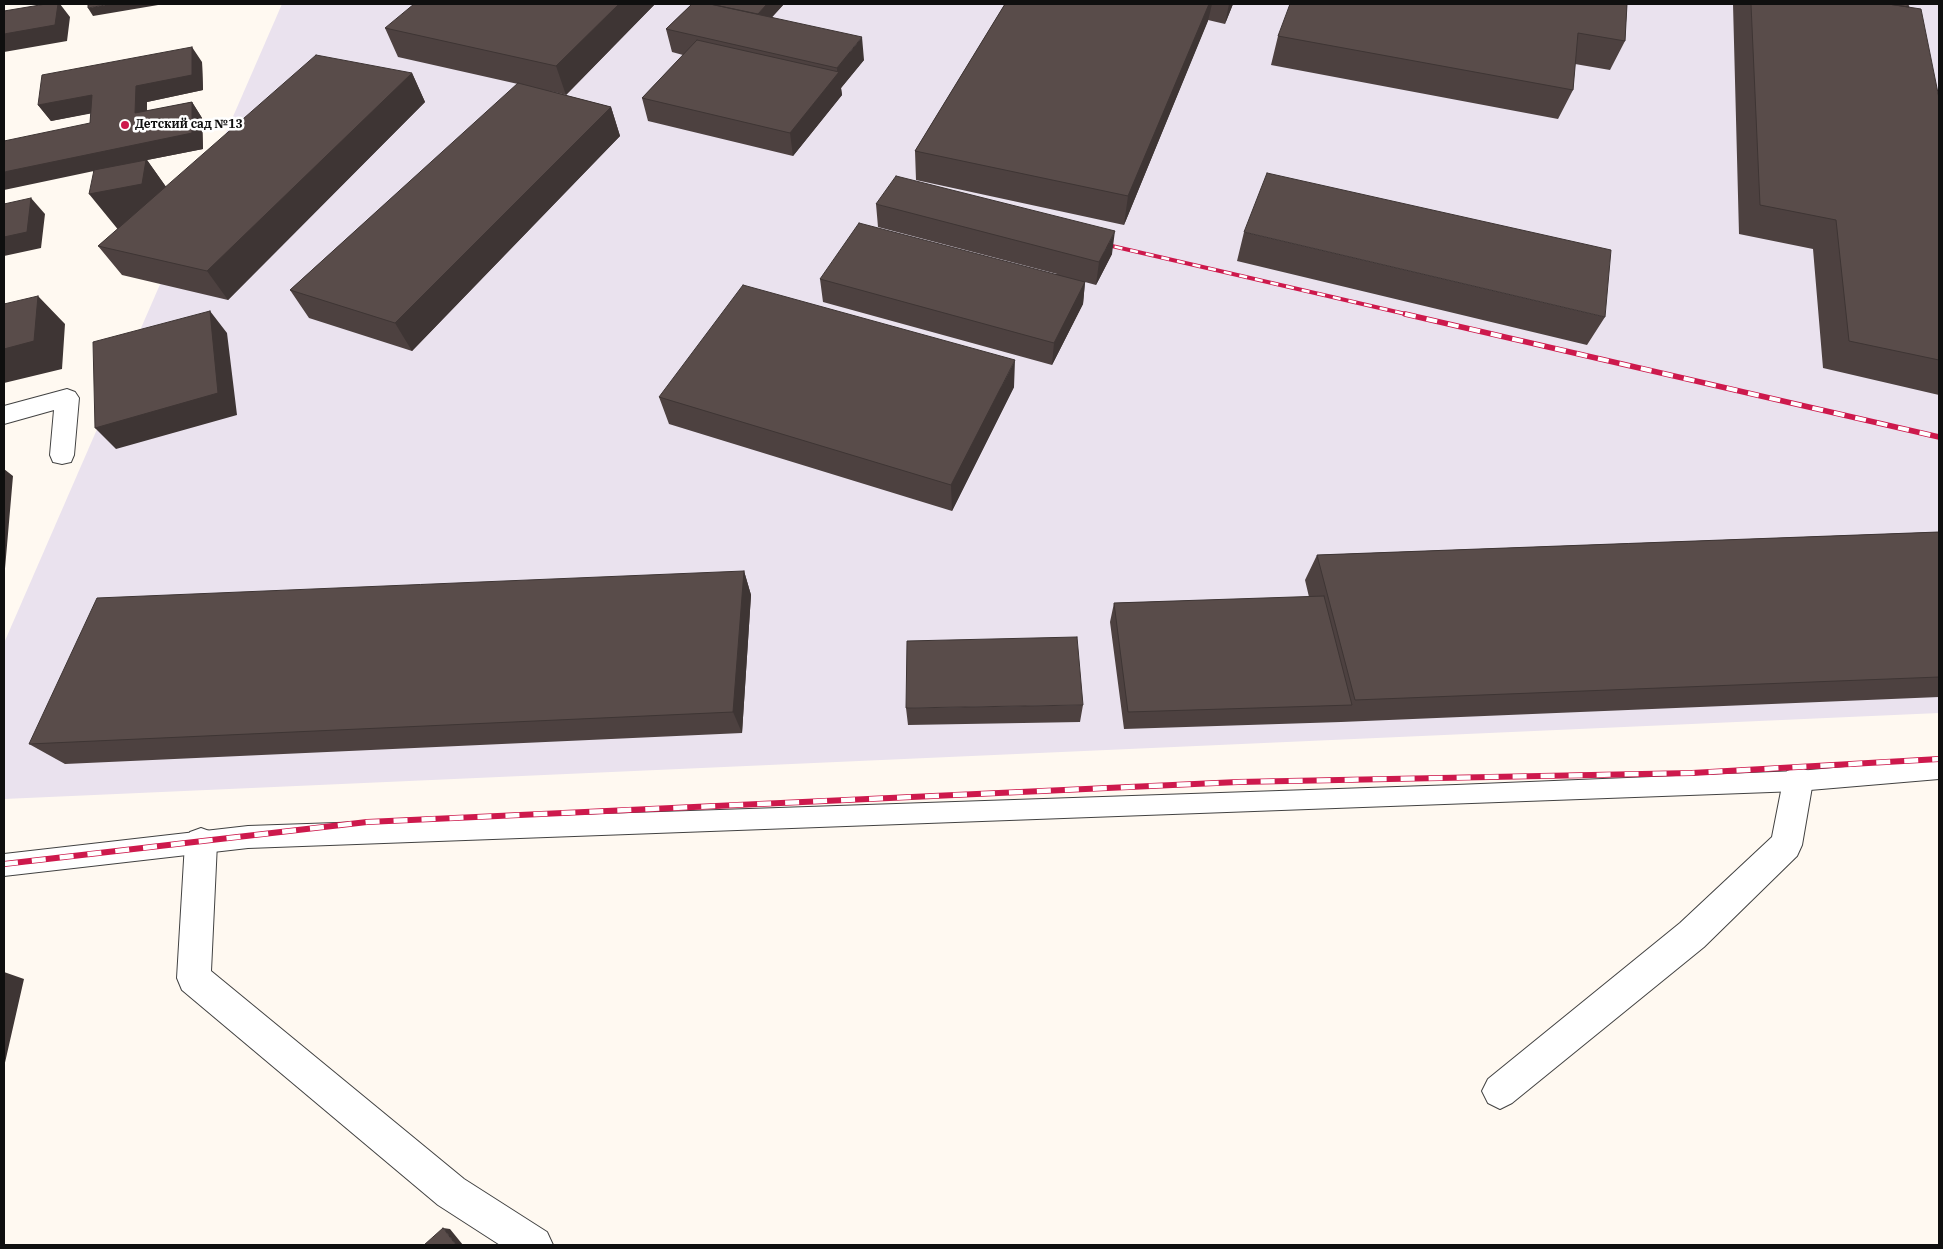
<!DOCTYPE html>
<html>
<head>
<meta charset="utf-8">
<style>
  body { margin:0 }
  #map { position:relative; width:1943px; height:1249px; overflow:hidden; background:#fff9f1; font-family:"IBM Plex Serif",serif }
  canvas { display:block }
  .frame { position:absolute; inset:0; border:5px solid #0f0f0f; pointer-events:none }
</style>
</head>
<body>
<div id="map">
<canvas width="1943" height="1249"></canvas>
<div class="frame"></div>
</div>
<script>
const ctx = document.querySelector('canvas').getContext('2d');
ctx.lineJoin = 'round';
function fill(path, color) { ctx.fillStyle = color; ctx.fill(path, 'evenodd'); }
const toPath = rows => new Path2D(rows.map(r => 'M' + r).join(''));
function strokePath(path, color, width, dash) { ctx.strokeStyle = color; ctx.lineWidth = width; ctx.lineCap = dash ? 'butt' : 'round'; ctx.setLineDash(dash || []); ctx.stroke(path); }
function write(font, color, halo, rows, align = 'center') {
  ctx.font = font + ' "IBM Plex Serif",serif'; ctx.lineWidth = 5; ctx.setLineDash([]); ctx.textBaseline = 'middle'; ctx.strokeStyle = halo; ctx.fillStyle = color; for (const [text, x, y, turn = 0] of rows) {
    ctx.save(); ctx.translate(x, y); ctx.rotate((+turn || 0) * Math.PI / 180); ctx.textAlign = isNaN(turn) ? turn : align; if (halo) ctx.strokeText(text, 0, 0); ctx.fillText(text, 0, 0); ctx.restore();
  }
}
const industrial = toPath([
  [282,4,1939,4,1939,713,4,799,4,643]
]);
const lane = toPath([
  [1939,759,1939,779,1798,791,248,848,4,876,4,854,248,826,1456,785,1798,771,1939,759]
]);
const street = toPath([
  [67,389,75,392,79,398,74,455,71,462,62,464,53,462,50,455,54,410,4,424,4,406,67,389],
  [1798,767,1809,771,1813,781,1802,845,1797,856,1704,947,1512,1103,1500,1109,1488,1103,1482,1091,1488,1079,1680,923,1772,837,1783,781,1787,771,1798,767],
  [201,828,212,832,217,843,211,971,464,1179,547,1232,553,1245,500,1245,438,1205,182,990,177,978,185,843,190,832,201,828]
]);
const railFar2 = toPath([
  [1099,243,1410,315]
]);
const railFar1 = toPath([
  [1405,314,1939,437]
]);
const rail = toPath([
  [4,864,367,822,1238,782,1692,773,1939,759]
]);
const wall = toPath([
  [655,4,566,95,546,90,611,107,620,136,412,351,309,318,290,290,518,84,398,57,385,28],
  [692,4,784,4,772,17,864,60,841,88,842,95,793,156,648,121,642,98,683,55,672,52,666,29],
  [1005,4,1233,4,1225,24,1208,20,1124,225,916,180,915,151],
  [1627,4,1625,41,1610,70,1575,64,1573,90,1558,119,1271,65,1278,36],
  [1733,4,1904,4,1909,7,1939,98,1939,395,1823,368,1813,249,1739,234],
  [202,62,203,90,147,102,147,111,192,102,202,118,203,149,147,160,166,187,412,73,425,102,228,300,122,275,98,246,118,229,93,171,90,123,91,113,51,121,38,105],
  [876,204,1112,254,1096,285,1085,282,1083,304,1052,365,823,302,820,279,1057,274,878,227],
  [1244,232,1605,317,1587,345,1237,261],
  [1014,387,952,511,669,424,659,397],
  [1939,532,1939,697,1341,722,1124,729,1110,622,1114,603,1309,597,1305,580,1317,555],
  [744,571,751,595,742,733,65,764,29,744],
  [1083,705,1080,722,908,725,906,708]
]);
const shadedWall = toPath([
  [58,4,60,4,70,17,67,41,4,52,4,34],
  [111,4,164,4,93,16,88,8],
  [619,4,655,4,566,95,556,66],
  [767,4,784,4,755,36,753,20],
  [1209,4,1212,4,1208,21,1124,225,1128,196],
  [1229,4,1233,4,1225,24],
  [862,37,864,60,841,88,842,95,793,156,790,133,837,74,837,68],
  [192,47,202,62,203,90,147,102,146,129,135,113,136,86],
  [412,73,425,102,228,300,207,271],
  [92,95,104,111,51,121,38,105],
  [192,102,202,118,203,149,147,160,174,198,120,232,89,194,146,160,4,190,4,172],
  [611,107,620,136,412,351,395,323],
  [31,198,45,214,41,248,4,256,4,237],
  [1115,231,1112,254,1096,285,1099,262],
  [1085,282,1083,304,1052,365,1054,343],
  [38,296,65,324,62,369,4,383,4,349],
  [210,311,227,333,237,415,116,449,95,428],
  [1015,360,1014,387,952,511,951,485],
  [4,469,13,476,4,580],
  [744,571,751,595,742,733,733,712],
  [4,972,24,979,4,1067],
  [443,1228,450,1229,463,1245,456,1245]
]);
const building = toPath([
  [46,4,58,4,55,25,4,34,4,11,46,4],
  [88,4,111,4,88,8,88,4],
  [414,4,619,4,556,66,385,28,414,4],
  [692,4,710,4,862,37,837,68,666,29,692,4],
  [710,4,767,4,758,14,710,4],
  [1005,4,1209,4,1128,196,915,151,1005,4],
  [1290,4,1627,4,1625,41,1578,33,1573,90,1278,36,1290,4],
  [1751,4,1888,4,1921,9,1939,98,1939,360,1849,341,1836,220,1760,205,1751,4],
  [1888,4,1904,4,1908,5,1909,7,1888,4],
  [697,40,839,72,790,133,642,98,697,40],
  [192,47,192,75,136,86,135,113,192,102,192,133,4,172,4,141,90,123,92,95,38,105,42,75,192,47],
  [316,55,412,73,207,271,98,246,316,55],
  [518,83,611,107,395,323,290,290,518,83],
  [146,160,142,184,89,194,94,170,146,160],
  [1267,173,1611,250,1605,317,1244,232,1267,173],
  [896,176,1115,231,1099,262,876,204,896,176],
  [31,198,27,232,4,237,4,204,31,198],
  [859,223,1085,282,1054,343,820,279,859,223],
  [743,285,1015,360,951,485,659,397,743,285],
  [38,296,34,341,4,349,4,304,38,296],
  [210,311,218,393,95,428,93,342,210,311],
  [1939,532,1939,677,1355,700,1317,555,1939,532],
  [744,571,733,712,29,744,97,598,744,571],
  [1324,596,1352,705,1128,712,1114,603,1324,596],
  [1077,637,1083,705,906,708,907,641,1077,637],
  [443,1228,456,1245,424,1245,443,1228]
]);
const markers = [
  [125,125,5,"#cd194c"]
];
const farPoinames = [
  ["Детский сад №13",135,125]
];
fill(industrial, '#eae2ee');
strokePath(lane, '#424242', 2);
strokePath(street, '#424242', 2);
fill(lane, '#fff');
fill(street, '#fff');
strokePath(railFar2, '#cd194c', 4);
strokePath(railFar1, '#cd194c', 5.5);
strokePath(rail, '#cd194c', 6);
strokePath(railFar2, '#fff', 2.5, [8]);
strokePath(railFar1, '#fff', 4, [11]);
strokePath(rail, '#fff', 4.5, [14]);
fill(wall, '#4d4140');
fill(shadedWall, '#3e3534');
fill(building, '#594c4a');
strokePath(building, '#3e3534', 1);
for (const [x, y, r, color] of markers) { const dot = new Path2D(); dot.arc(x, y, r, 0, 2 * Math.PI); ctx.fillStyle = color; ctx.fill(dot); strokePath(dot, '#fff', 2); }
write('bold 12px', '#0f0f0f', '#fff', farPoinames, 'left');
</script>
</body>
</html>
